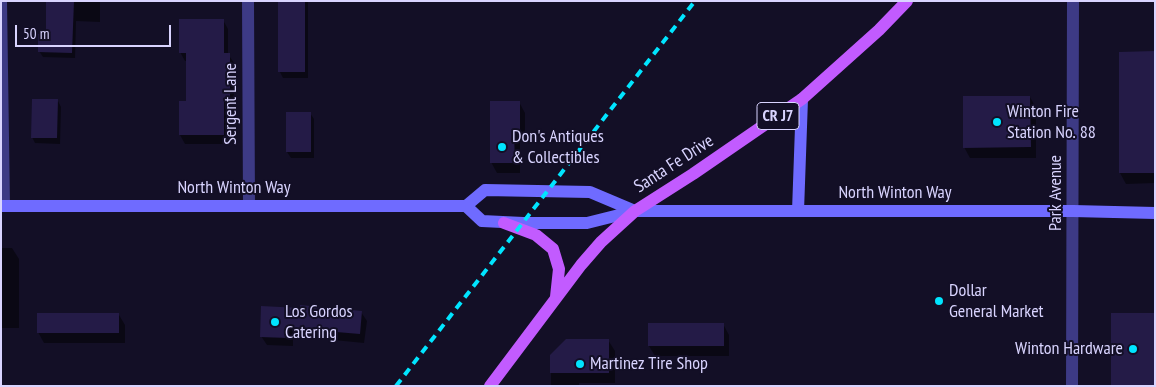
<!DOCTYPE html>
<html>
<head>
<meta charset="utf-8">
<style>
  body { margin:0 }
  #map { position:relative; width:1156px; height:387px; overflow:hidden; background:#130f26; font-family:"PT Sans Narrow",sans-serif }
  canvas { display:block }
  .frame { position:absolute; inset:0; border:2px solid #d9d4ff; pointer-events:none }
  .scale { position:absolute; left:15px; top:25px; width:156px; height:22px; box-sizing:border-box; border:2px solid #d9d4ff; border-top:0; padding-left:6px; font-size:15px; line-height:18px; white-space:nowrap; color:#d9d4ff; -webkit-text-stroke:4px #130f26; paint-order:stroke }
</style>
</head>
<body>
<div id="map">
<canvas width="1156" height="387"></canvas>
<div class="frame"></div>
<div class="scale">50 m</div>
</div>
<script>
const ctx = document.querySelector('canvas').getContext('2d');
ctx.lineJoin = 'round';
function fill(path, color) { ctx.fillStyle = color; ctx.fill(path, 'evenodd'); }
const toPath = rows => new Path2D(rows.map(r => 'M' + r).join(''));
function strokePath(path, color, width, dash) { ctx.strokeStyle = color; ctx.lineWidth = width; ctx.lineCap = dash ? 'butt' : 'round'; ctx.setLineDash(dash || []); ctx.stroke(path); }
function write(font, color, halo, rows, align = 'center') {
  ctx.font = font + ' "PT Sans Narrow",sans-serif'; ctx.lineWidth = 4; ctx.setLineDash([]); ctx.textBaseline = 'middle'; ctx.strokeStyle = halo; ctx.fillStyle = color; for (const [text, x, y, turn = 0] of rows) {
    ctx.save(); ctx.translate(x, y); ctx.rotate((+turn || 0) * Math.PI / 180); ctx.textAlign = isNaN(turn) ? turn : align; if (halo) ctx.strokeText(text, 0, 0); ctx.fillText(text, 0, 0); ctx.restore();
  }
}
const shadow = toPath([
  [48,1,100,1,100,22,76,21,75,58,43,57,39,51,47,35],
  [280,1,308,1,308,78,283,78,280,72],
  [223,20,228,29,228,54,234,63,234,110,228,110,228,144,185,144,180,135,180,102,187,102,187,61,185,61,180,52],
  [1155,53,1155,183,1126,184,1120,173],
  [1030,97,1036,108,1036,158,970,158,964,147],
  [58,101,61,107,60,144,35,143,32,137],
  [519,102,525,113,525,142,520,142,520,173,497,173,491,162],
  [310,113,314,119,314,158,291,158,287,152],
  [1,248,12,248,19,259,19,328,1,328],
  [263,308,361,312,367,321,364,343,293,336,293,346,267,345,261,336],
  [1155,314,1155,386,1113,386,1112,385],
  [119,315,125,325,125,343,44,343,38,332],
  [723,324,729,335,729,356,655,356,649,346],
  [608,340,615,351,615,383,579,383,579,386,551,386,551,356]
]);
const building = toPath([
  [46,1,74,1,72,53,38,52,38,34,46,34],
  [278,1,305,1,305,72,278,72],
  [179,19,224,19,224,53,230,53,230,101,224,101,224,135,179,135,179,101,186,101,186,53,179,53],
  [1155,51,1155,173,1119,173,1119,52],
  [963,96,1030,96,1031,147,963,148],
  [32,99,58,99,57,138,31,138],
  [490,101,520,101,520,132,514,132,515,163,490,163],
  [286,112,311,112,311,152,286,152],
  [300,305,362,311,360,334,289,328,288,338,260,337,261,306,300,308],
  [37,313,119,313,119,333,37,333],
  [1111,313,1155,313,1155,385,1111,385],
  [648,323,724,323,724,346,648,346],
  [566,339,609,339,609,373,550,373,550,355]
]);
const street = toPath([
  [1,1,4,206],
  [248,1,249,206],
  [1072,386,1073,1]
]);
const secondary = toPath([
  [1,206,466,206,485,190,590,192,635,211],
  [466,206,482,221,523,223,587,223,635,211,1073,211,1155,213],
  [798,211,802,99]
]);
const primary = toPath([
  [504,223,536,235,553,249,559,269,556,297],
  [490,386,581,265,601,242,635,211,693,174,802,99,879,30,907,1]
]);
const rail = toPath([
  [396,386,695,1]
]);
const markers = [
  [997,122,5,"#00e5ff"],
  [502,147,5,"#00e5ff"],
  [939,301,5,"#00e5ff"],
  [275,322,5,"#00e5ff"],
  [1133,349,5,"#00e5ff"],
  [580,364,5,"#00e5ff"]
];
const shields = [
  [778,116,42]
];
const shieldNames = [
  ["CR J7",778,116]
];
const streetNames = [
  ["Sergent Lane",231,104,-90],
  ["Santa Fe Drive",674,164,-33],
  ["North Winton Way",234,188],
  ["North Winton Way",895,193],
  ["Park Avenue",1056,193,-90]
];
const poiNames = [
  ["Winton Fire",1007,112],
  ["Station No. 88",1007,133],
  ["Don's Antiques",512,137],
  ["& Collectibles",512,158],
  ["Dollar",949,291],
  ["General Market",949,312],
  ["Los Gordos",285,312],
  ["Catering",285,333],
  ["Winton Hardware",1123,349,"right"],
  ["Martinez Tire Shop",590,364]
];
fill(shadow, '#0007');
fill(building, '#241b47');
strokePath(street, '#3d3a85', 12);
strokePath(secondary, '#6f6bff', 12);
strokePath(primary, '#c25bff', 12);
strokePath(rail, '#00e5ff', 4, [8, 6]);
for (const [x, y, r, color] of markers) { const dot = new Path2D(); dot.arc(x, y, r, 0, 2 * Math.PI); ctx.fillStyle = color; ctx.fill(dot); strokePath(dot, '#130f26', 2); }
for (const [x, y, w] of shields) { const box = new Path2D(); box.roundRect(x - w / 2, y - 13.5, w, 27, 4); ctx.fillStyle = '#130f26'; ctx.fill(box); strokePath(box, '#d9d4ff', 1); }
write('bold 16px', '#d9d4ff', null, shieldNames);
write('18px', '#d9d4ff', '#130f26', streetNames);
write('18px', '#d9d4ff', '#130f26', poiNames, 'left');
</script>
</body>
</html>
